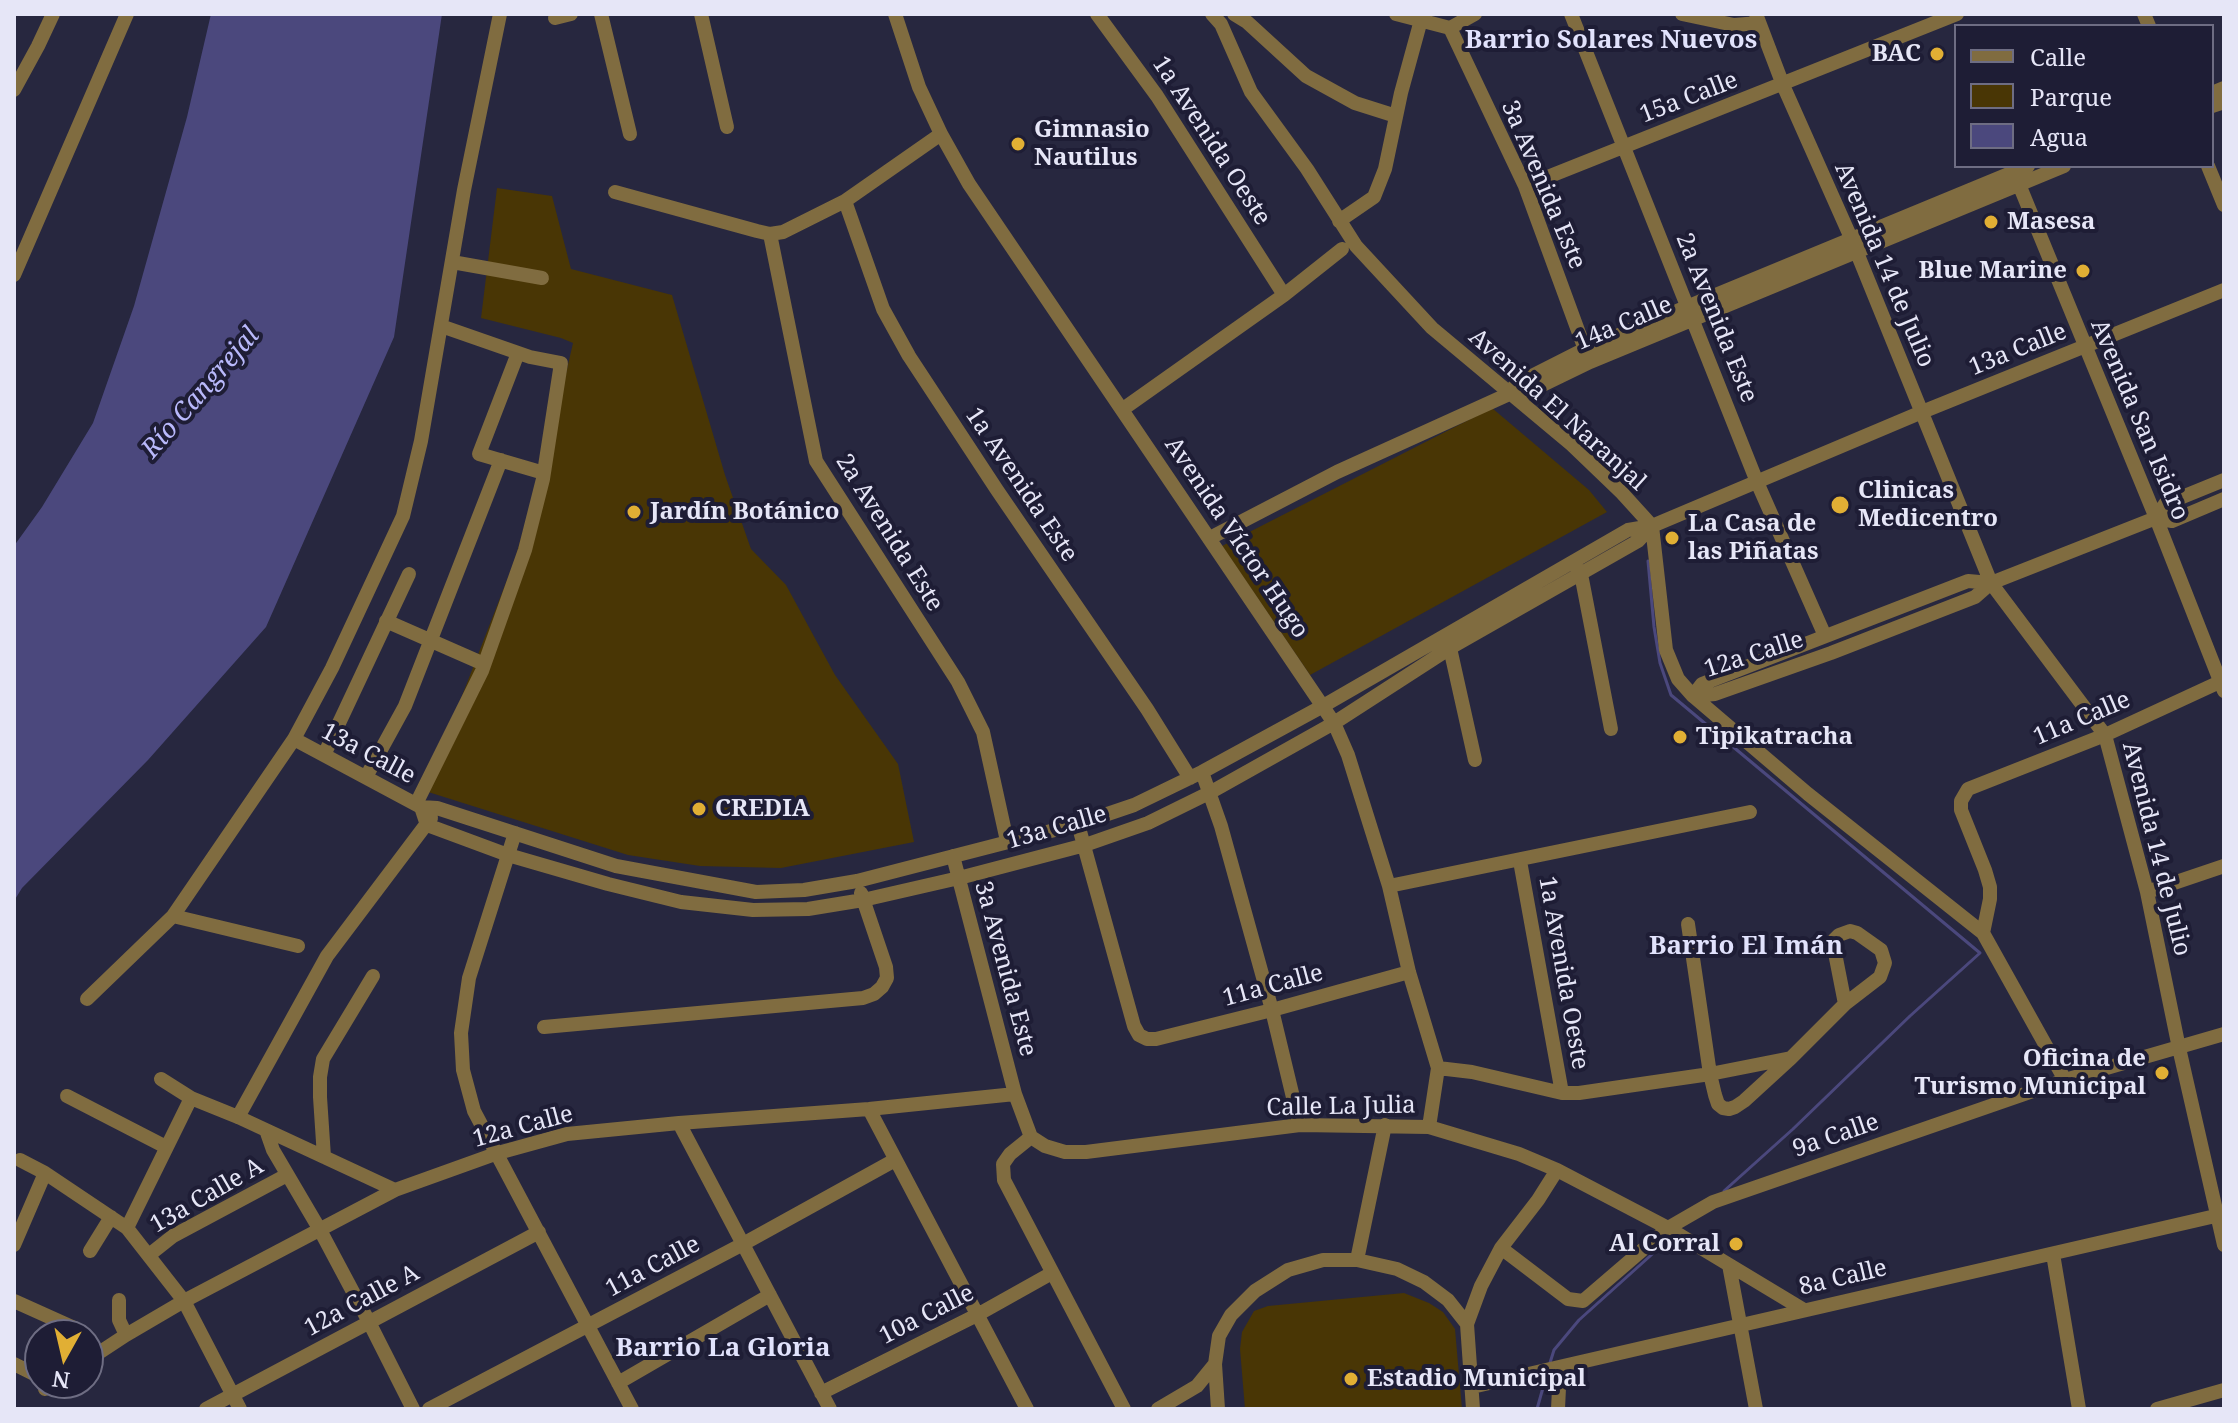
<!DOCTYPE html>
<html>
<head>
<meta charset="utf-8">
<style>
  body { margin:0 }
  #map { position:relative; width:2238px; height:1423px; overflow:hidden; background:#27273f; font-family:"Noto Serif",serif }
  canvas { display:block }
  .frame { position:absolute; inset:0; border:16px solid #e6e6f7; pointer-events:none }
  .legend { position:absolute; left:1954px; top:24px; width:260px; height:144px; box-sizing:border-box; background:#1e1d35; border:2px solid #6e6d83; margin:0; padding:10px 14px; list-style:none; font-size:24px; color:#e6e6f7 }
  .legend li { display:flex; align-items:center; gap:16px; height:40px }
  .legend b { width:40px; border:2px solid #6e6d83 }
  .north { position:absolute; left:24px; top:1319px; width:80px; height:80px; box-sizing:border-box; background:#1e1d35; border:2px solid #6e6d83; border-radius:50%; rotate:188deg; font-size:22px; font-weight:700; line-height:32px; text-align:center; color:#e6e6f7 }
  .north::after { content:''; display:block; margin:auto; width:28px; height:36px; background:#e1af34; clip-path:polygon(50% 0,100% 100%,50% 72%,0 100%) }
</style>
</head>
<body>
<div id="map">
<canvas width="2238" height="1423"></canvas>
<div class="frame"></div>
<ul class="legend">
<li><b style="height:10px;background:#806c40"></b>Calle</li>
<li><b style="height:22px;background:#493605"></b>Parque</li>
<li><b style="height:22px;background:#4b487d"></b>Agua</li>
</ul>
<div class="north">N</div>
</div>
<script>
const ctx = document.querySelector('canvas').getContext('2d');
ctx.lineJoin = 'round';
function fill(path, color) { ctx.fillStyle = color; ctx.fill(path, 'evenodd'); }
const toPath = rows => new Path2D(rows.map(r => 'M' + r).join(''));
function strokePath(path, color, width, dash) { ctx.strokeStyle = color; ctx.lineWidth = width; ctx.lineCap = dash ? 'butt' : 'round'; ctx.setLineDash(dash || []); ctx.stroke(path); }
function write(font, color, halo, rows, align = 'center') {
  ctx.font = font + ' "Noto Serif",serif'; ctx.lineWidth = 8; ctx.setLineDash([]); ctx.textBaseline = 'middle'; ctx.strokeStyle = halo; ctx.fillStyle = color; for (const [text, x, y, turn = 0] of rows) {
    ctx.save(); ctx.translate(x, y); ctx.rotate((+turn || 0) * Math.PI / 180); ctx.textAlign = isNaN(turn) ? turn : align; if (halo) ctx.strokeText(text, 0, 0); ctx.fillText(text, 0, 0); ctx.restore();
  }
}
const green = toPath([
  [497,188,552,196,571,269,672,295,725,475,751,549,786,585,835,675,898,764,914,842,781,868,700,866,628,855,425,791,514,562,553,430,573,343,561,338,481,318],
  [1492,408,1589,490,1607,512,1310,675,1222,546],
  [1404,1293,1429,1303,1443,1312,1455,1329,1462,1409,1245,1409,1240,1349,1242,1332,1254,1311,1268,1306]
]);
const water = toPath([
  [211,14,442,14,394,337,266,627,148,760,22,888,14,901,14,546,42,507,93,423,134,306,187,117]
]);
const stream = toPath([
  [1648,561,1654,627,1660,663,1671,695,1980,953,1910,1016,1793,1129,1724,1191],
  [1549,1366,1554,1350,1579,1320,1669,1239],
  [1537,1409,1546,1377]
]);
const minor = toPath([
  [601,14,630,134],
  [701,14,727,127],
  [895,14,919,87,941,134,969,184,1334,723,1348,755,1389,886,1409,972,1438,1068,1429,1127],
  [1097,14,1157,96,1284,295],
  [1212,14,1221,24,1251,92,1307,169,1356,246,1432,328,1572,445,1622,493,1652,526,1666,650,1678,679,1693,696,1808,794,1983,933,2065,1080],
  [1234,14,1247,22,1306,76,1355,103,1396,116],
  [1396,14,1450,28],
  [1571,14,1757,482,1825,636],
  [1682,14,1734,25,1759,23],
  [1756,14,1783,85,1851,238,1991,583,2105,735,2147,892,2179,1048,2224,1245],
  [2144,14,2149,26],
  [555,18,571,14],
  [1450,28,1525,186,1587,355],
  [1450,28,1475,14],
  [14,90,38,46,53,14],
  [2212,93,2224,88],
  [2212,106,2224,102],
  [2208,166,2224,205],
  [2016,177,2156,518,2224,691],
  [1525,186,1957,14],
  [615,192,757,231,770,234,783,232,845,201,941,134],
  [845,201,883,309,909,356,997,490,1147,709,1190,778],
  [1339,221,1374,197,1385,169,1401,93,1421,20],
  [770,234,816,461,958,682,983,732,1007,841],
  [452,262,542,278],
  [14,275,127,14],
  [518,353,479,454,544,473],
  [1509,394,1516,384,1585,349,2028,166],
  [1123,409,1284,295,1342,249],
  [2156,518,2165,504,2224,480],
  [1210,538,1337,472,1509,394,1524,394,1590,362,2064,166],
  [1577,568,1581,574,1611,729],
  [386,621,484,664],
  [1447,642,1450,648,1475,760],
  [1693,696,1715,694,1831,653,1975,597,1991,583,2156,518,2172,521,2224,499],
  [1693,696,1702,684,1968,581,1991,583],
  [294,739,421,807,437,808,616,866,756,892,804,890,857,881,1078,824,1134,805,1202,772,1323,706,1628,530,1652,526,1922,412,2224,290],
  [324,755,409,574],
  [1202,772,1221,826,1272,1010,1298,1118],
  [366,777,405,706,501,460],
  [416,804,482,671,525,550,543,479,561,363,530,357,441,326],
  [421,807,427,825,508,855,608,884,681,902,753,910,808,909,863,900,959,878,1085,845,1148,823,1211,792,1334,723,1450,648,1638,541,1652,526],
  [1078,824,1134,1026,1139,1035,1147,1039,1156,1039,1272,1010,1409,972],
  [515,833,469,978,461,1033,463,1070,474,1111,632,1409],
  [953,856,1015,1094,1031,1137,1045,1146,1065,1152,1086,1152,1300,1125,1429,1127,1519,1154,1557,1170,1668,1228,1804,1310],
  [1520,861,1562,1093],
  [1389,886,1750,812],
  [2147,892,2224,866],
  [173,916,298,946],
  [1688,924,1710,1074,1715,1095,1718,1104,1723,1108,1729,1109,1735,1107,1744,1101,1791,1058,1845,1004,1880,977,1885,963,1881,950,1857,933,1850,931,1839,935,1834,940,1834,948,1845,1004],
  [1983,933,1990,899,1990,887,1985,870,1961,810,1961,801,1968,789,2105,735,2224,680],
  [87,999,173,916,294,739,332,668,403,516,421,441,464,190,500,14],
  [544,1027,863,998,874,994,882,987,887,978,886,967,861,893],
  [1438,1068,1472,1072,1562,1093,1579,1093,1710,1074,1791,1058],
  [161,1079,191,1098,238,1117,395,1190],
  [67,1096,166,1147],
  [869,1109,1027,1409],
  [238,1117,327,956,431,818],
  [679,1123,830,1409],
  [266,1130,273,1150,320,1230,369,1322,413,1409],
  [1031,1137,1010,1154,1003,1164,1004,1180,1124,1409],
  [324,1157,320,1097,320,1077,323,1059,373,976],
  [20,1160,45,1173,127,1228,184,1301,240,1409],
  [127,1228,191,1098],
  [14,1245,45,1173],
  [1501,1248,1568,1299,1583,1301,1668,1228,1713,1202,2065,1080,2224,1034],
  [90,1251,111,1217],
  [2053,1254,2079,1409],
  [149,1255,173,1236,287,1175],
  [1357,1260,1385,1125],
  [1729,1265,1756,1409],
  [119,1300,119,1320,126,1335],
  [14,1301,74,1328],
  [88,1360,126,1335,184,1301,395,1190,498,1153,567,1134,679,1123,869,1109,1015,1094],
  [14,1364,40,1377],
  [1215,1364,1218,1409],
  [618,1383,770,1295],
  [1472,1387,2224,1214],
  [45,1389,52,1383],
  [821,1393,977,1315,1052,1273],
  [206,1409,539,1232],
  [429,1409,743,1244,895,1160],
  [1158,1409,1197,1386,1215,1364,1219,1336,1231,1315,1255,1291,1288,1270,1323,1260,1357,1260,1397,1269,1424,1282,1448,1300,1467,1324],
  [1473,1409,1467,1324,1481,1286,1501,1248,1538,1200,1557,1170],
  [1558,1409,1560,1367],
  [2157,1409,2224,1390]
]);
const markers = [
  [1937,54,8,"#e1af34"],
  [1018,144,8,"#e1af34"],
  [1991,222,8,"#e1af34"],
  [2083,271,8,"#e1af34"],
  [1840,505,10,"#e1af34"],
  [634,512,8,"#e1af34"],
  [1672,538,8,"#e1af34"],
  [1680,737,8,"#e1af34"],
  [699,809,8,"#e1af34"],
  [2162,1073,8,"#e1af34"],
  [1736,1244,8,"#e1af34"],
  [1351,1379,8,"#e1af34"]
];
const poiNames = [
  ["BAC",1921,54,"right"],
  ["Gimnasio",1034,130],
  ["Nautilus",1034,158],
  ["Masesa",2007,222],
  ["Blue Marine",2067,271,"right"],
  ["Clinicas",1858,491],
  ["Medicentro",1858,519],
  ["Jardín Botánico",650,512],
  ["La Casa de",1688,524],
  ["las Piñatas",1688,552],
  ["Tipikatracha",1696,737],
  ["CREDIA",715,809],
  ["Oficina de",2146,1059,"right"],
  ["Turismo Municipal",2146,1087,"right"],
  ["Al Corral",1720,1244,"right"],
  ["Estadio Municipal",1367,1379]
];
const streetNames = [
  ["15a Calle",1689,98,-21],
  ["1a Avenida Oeste",1211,141,57],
  ["3a Avenida Este",1543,185,67],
  ["Avenida 14 de Julio",1884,265,67],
  ["2a Avenida Este",1716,318,68],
  ["14a Calle",1624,324,-23],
  ["13a Calle",2018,350,-22],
  ["Avenida El Naranjal",1557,410,42],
  ["Avenida San Isidro",2139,420,67],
  ["1a Avenida Este",1021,485,56],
  ["2a Avenida Este",889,533,58],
  ["Avenida Víctor Hugo",1236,538,56],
  ["12a Calle",1754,655,-18],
  ["11a Calle",2082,719,-23],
  ["13a Calle",368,754,28],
  ["13a Calle",1057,828,-16],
  ["Avenida 14 de Julio",2156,849,76],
  ["3a Avenida Este",1005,969,75],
  ["1a Avenida Oeste",1563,973,80],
  ["11a Calle",1273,986,-15],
  ["Calle La Julia",1341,1107,-1],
  ["12a Calle",523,1127,-15],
  ["9a Calle",1836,1136,-19],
  ["13a Calle A",207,1196,-30],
  ["11a Calle",653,1267,-28],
  ["8a Calle",1843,1278,-13],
  ["12a Calle A",362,1301,-28],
  ["10a Calle",927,1315,-27]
];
const neighbourhoodNames = [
  ["Barrio Solares Nuevos",1611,41],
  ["Barrio El Imán",1746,947],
  ["Barrio La Gloria",723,1349]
];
const waterNames = [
  ["Río Cangrejal",201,393,-49]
];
fill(green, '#493605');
fill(water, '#4b487d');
strokePath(stream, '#4b487d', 3);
strokePath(minor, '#806c40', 14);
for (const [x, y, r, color] of markers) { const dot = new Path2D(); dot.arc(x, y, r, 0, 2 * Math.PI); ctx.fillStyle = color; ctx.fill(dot); strokePath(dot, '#1e1d35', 3); }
write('bold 24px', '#e6e6f7', '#1e1d35', poiNames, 'left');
write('24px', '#e6e6f7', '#1e1d35', streetNames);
write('bold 26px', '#e1e2fc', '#1e1d35', neighbourhoodNames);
write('italic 26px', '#b9b9fb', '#1e1d35', waterNames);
</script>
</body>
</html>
